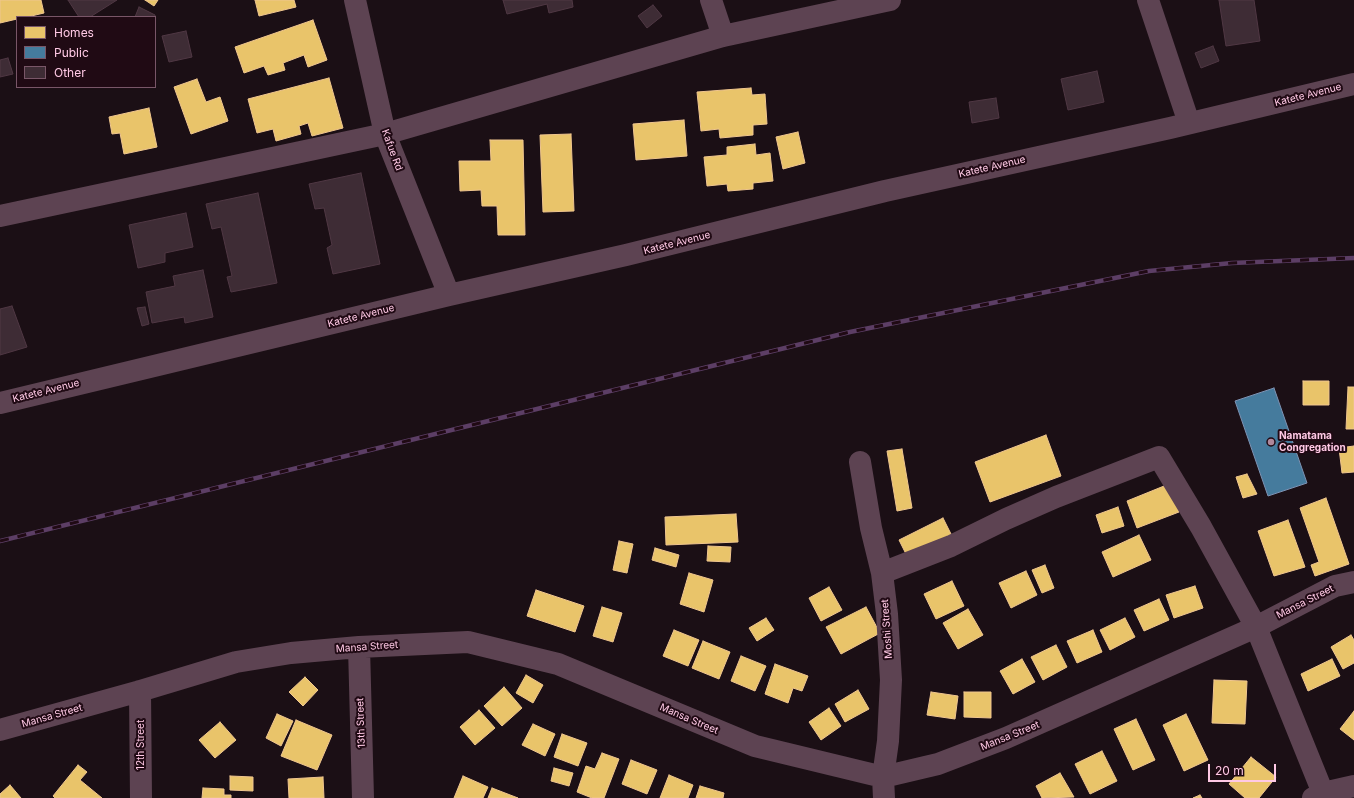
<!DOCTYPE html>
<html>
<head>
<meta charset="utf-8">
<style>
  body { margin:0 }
  #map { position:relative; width:1354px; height:798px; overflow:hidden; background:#1b0f15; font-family:Inter,sans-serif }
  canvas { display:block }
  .legend { position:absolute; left:16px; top:16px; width:140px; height:72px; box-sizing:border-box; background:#200a14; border:1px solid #795668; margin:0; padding:5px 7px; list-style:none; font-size:12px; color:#ffc9e5 }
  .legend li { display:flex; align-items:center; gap:8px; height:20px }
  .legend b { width:20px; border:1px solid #795668 }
  .scale { position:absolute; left:1208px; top:764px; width:68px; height:18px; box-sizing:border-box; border:2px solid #ffc9e5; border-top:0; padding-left:5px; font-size:12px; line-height:14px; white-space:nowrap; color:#ffc9e5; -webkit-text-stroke:3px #200a14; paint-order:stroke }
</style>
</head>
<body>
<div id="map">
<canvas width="1354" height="798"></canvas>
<ul class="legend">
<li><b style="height:11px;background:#e9c46a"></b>Homes</li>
<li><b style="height:11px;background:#457b9d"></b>Public</li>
<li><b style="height:11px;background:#3e2c35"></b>Other</li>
</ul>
<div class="scale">20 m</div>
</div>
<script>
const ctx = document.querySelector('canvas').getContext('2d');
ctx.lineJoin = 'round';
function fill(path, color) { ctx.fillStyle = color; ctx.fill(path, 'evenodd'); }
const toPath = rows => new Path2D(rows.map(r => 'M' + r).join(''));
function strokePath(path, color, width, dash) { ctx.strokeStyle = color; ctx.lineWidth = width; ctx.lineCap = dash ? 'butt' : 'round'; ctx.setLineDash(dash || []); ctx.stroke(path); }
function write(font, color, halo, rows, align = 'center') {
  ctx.font = font + ' Inter,sans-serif'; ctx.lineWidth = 4; ctx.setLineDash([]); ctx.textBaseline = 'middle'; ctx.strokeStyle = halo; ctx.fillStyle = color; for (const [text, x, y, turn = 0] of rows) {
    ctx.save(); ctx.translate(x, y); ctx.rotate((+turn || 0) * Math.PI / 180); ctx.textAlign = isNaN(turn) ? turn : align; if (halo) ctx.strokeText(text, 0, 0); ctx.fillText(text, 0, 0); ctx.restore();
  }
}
const homes = toPath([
  [0,0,41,0,44,13,27,17,17,17,17,19,0,23,0,0],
  [145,0,158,0,154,6,145,0],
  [255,0,294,0,296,7,259,16,255,0],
  [313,20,327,60,308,67,304,55,283,63,285,70,268,75,264,66,244,73,235,47,313,20],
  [329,78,343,128,312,136,308,123,299,126,301,134,276,141,273,129,257,133,248,99,329,78],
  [197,79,206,102,220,97,228,121,191,134,174,87,197,79],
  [751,88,752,95,765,94,767,124,753,125,753,135,720,138,719,129,701,131,697,92,751,88],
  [149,108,157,147,124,154,120,133,112,134,109,117,149,108],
  [684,120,687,156,636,160,633,124,684,120],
  [798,132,805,163,783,169,776,137,798,132],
  [571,134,574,211,543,212,540,135,571,134],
  [490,140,523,140,525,235,498,235,497,206,482,206,481,190,460,191,459,161,491,161,490,140],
  [755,144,756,155,770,153,773,181,753,183,753,189,728,191,727,184,707,186,704,157,727,155,727,147,755,144],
  [1303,381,1329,381,1329,405,1303,405,1303,381],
  [1348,387,1354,387,1354,429,1346,429,1348,387],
  [1046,435,1061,476,990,502,975,462,1046,435],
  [1354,446,1354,472,1342,473,1339,448,1354,446],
  [902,449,912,508,897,511,887,451,902,449],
  [1247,474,1257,494,1243,498,1236,477,1247,474],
  [1169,484,1179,512,1137,528,1127,501,1169,484],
  [1326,498,1349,564,1315,576,1311,565,1319,562,1300,508,1326,498],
  [1118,507,1124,526,1102,533,1096,515,1118,507],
  [736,514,738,542,666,545,665,517,736,514],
  [943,518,953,538,909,560,899,540,943,518],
  [1288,520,1305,567,1274,576,1258,531,1288,520],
  [1139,535,1151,560,1113,577,1102,552,1139,535],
  [619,541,633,544,627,573,613,570,619,541],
  [708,546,731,547,730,562,707,561,708,546],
  [655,548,679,555,676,567,652,560,655,548],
  [1045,565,1054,588,1042,593,1032,570,1045,565],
  [1026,571,1037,595,1011,608,999,583,1026,571],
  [689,573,713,580,704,612,680,604,689,573],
  [952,581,964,606,936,619,924,594,952,581],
  [1195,586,1203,608,1174,618,1166,595,1195,586],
  [829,587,842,610,821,621,809,598,829,587],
  [536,590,584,606,575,632,527,616,536,590],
  [1159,599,1169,620,1144,631,1134,610,1159,599],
  [602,607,622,613,613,642,593,636,602,607],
  [866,607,880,633,841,654,826,627,866,607],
  [968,609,983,635,958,649,943,623,968,609],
  [766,618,774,630,757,641,749,628,766,618],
  [1125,618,1135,637,1110,650,1100,630,1125,618],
  [674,630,699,640,688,666,663,656,674,630],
  [1093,630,1102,652,1077,663,1067,641,1093,630],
  [1351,635,1354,640,1354,663,1343,669,1331,647,1351,635],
  [703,641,730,652,719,679,692,668,703,641],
  [1056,645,1067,667,1043,680,1031,657,1056,645],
  [741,656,766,666,755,691,731,681,741,656],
  [1022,659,1035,682,1013,694,1000,671,1022,659],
  [1332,659,1340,676,1308,691,1301,674,1332,659],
  [775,664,808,676,802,691,793,688,788,703,765,694,775,664],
  [526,675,543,685,533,703,516,693,526,675],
  [305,677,318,690,303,706,289,692,305,677],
  [1214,680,1247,681,1245,724,1212,723,1214,680],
  [504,687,522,708,502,726,484,706,504,687],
  [858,690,869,709,845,722,835,704,858,690],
  [931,692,958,696,955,719,927,715,931,692],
  [964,692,991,692,991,718,964,717,964,692],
  [829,708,841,726,821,740,809,722,829,708],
  [479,710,495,728,475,745,460,727,479,710],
  [1354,711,1354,740,1340,729,1354,711],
  [277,714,293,721,281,746,266,738,277,714],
  [1186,714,1208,760,1184,771,1163,725,1186,714],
  [1136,719,1155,760,1133,770,1114,729,1136,719],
  [296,720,332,735,317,770,281,756,296,720],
  [220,722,236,740,215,758,199,740,220,722],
  [533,724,555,734,545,756,522,745,533,724],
  [562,734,587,743,578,766,554,757,562,734],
  [1102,751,1117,781,1090,794,1075,764,1102,751],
  [602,753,619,759,604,798,592,798,577,792,586,766,595,769,602,753],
  [1251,757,1276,777,1259,798,1245,798,1229,784,1251,757],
  [631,760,657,770,647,794,622,784,631,760],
  [78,765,87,772,80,780,102,798,55,798,53,796,78,765],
  [554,768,573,773,569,786,551,781,554,768],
  [1060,773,1074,797,1042,798,1036,786,1060,773],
  [669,775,693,785,688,798,660,798,669,775],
  [230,776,253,777,253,791,230,790,230,776],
  [463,776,488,787,483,798,454,798,463,776],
  [323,777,324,798,289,798,288,779,323,777],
  [10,785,21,798,0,798,0,794,10,785],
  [700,786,724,793,723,798,696,798,700,786],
  [203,788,224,789,224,795,231,795,231,798,202,798,203,788],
  [492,788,518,798,488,798,492,788],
  [1200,795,1202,798,1193,798,1200,795]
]);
const public = toPath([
  [1274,388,1307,483,1268,496,1235,401,1274,388]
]);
const building = toPath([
  [68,0,117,0,90,17,79,17,68,0],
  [503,0,572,0,573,7,549,13,547,4,507,14,503,0],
  [1219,0,1254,0,1260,41,1226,46,1219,0],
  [653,5,662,16,647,28,638,16,653,5],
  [139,7,155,15,155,17,135,17,139,7],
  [186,31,192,57,169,62,162,36,186,31],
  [1213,46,1219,61,1201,68,1195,53,1213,46],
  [8,58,13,74,0,77,0,60,8,58],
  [1097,71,1104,102,1068,110,1061,79,1097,71],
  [996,98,999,118,972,123,969,102,996,98],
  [361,173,380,264,333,274,327,248,332,245,324,208,315,209,309,184,361,173],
  [258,193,277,283,231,292,227,277,232,276,221,227,212,229,206,204,258,193],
  [186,213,193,247,165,253,165,262,138,268,129,225,186,213],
  [203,270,213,317,185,323,184,317,152,323,146,292,175,286,173,276,203,270],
  [12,306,27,347,0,355,0,309,12,306],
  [145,307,149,324,142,326,137,308,145,307]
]);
const minor = toPath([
  [355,0,385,134,449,295],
  [711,0,723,36],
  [1148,0,1189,123],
  [0,216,385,134,723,36,890,0],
  [0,403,449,295,626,255,885,191,1170,128,1354,84],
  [860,462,871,528,882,573,887,614,891,680,888,741,883,777,884,798],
  [882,573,951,546,1006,519,1056,497,1159,457,1201,527,1256,627,1325,798],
  [359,647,363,798],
  [140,691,141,798],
  [0,730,140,691,236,662,291,653,359,647,468,642,558,664,755,746,883,777,938,764,1006,738,1256,627,1335,586,1354,582],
  [1313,798,1323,793,1354,786]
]);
const rail = toPath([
  [0,541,850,332,1149,271,1232,263,1354,258]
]);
const markers = [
  [1271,442,4,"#af889c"]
];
const streetNames = [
  ["Katete Avenue",1308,95,-14],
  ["Kafue Rd",392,150,70],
  ["Katete Avenue",992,167,-13],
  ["Katete Avenue",677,243,-14],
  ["Katete Avenue",361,316,-14],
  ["Katete Avenue",46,391,-14],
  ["Mansa Street",1305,602,-27],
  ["Moshi Street",887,629,-94],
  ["Mansa Street",367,647,-4],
  ["Mansa Street",52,716,-16],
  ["Mansa Street",689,719,23],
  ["13th Street",361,723,-92],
  ["Mansa Street",1010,736,-22],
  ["12th Street",141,745,-90]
];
const poiNames = [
  ["Namatama",1279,436],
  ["Congregation",1279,448]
];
fill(homes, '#e9c46a');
strokePath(homes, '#f0c68f', 1);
fill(public, '#457b9d');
strokePath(public, '#7d92b3', 1);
fill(building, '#3e2c35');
strokePath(building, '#503844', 1);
strokePath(minor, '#5d4352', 22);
strokePath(rail, '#5c3e65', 4.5);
strokePath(rail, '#200a14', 3, [9]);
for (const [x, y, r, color] of markers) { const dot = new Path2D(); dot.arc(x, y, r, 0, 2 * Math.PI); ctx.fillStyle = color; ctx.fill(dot); strokePath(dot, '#200a14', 1.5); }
write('10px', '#ffc9e5', '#200a14', streetNames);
write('bold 10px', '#ffc9e5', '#200a14', poiNames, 'left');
</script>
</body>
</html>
